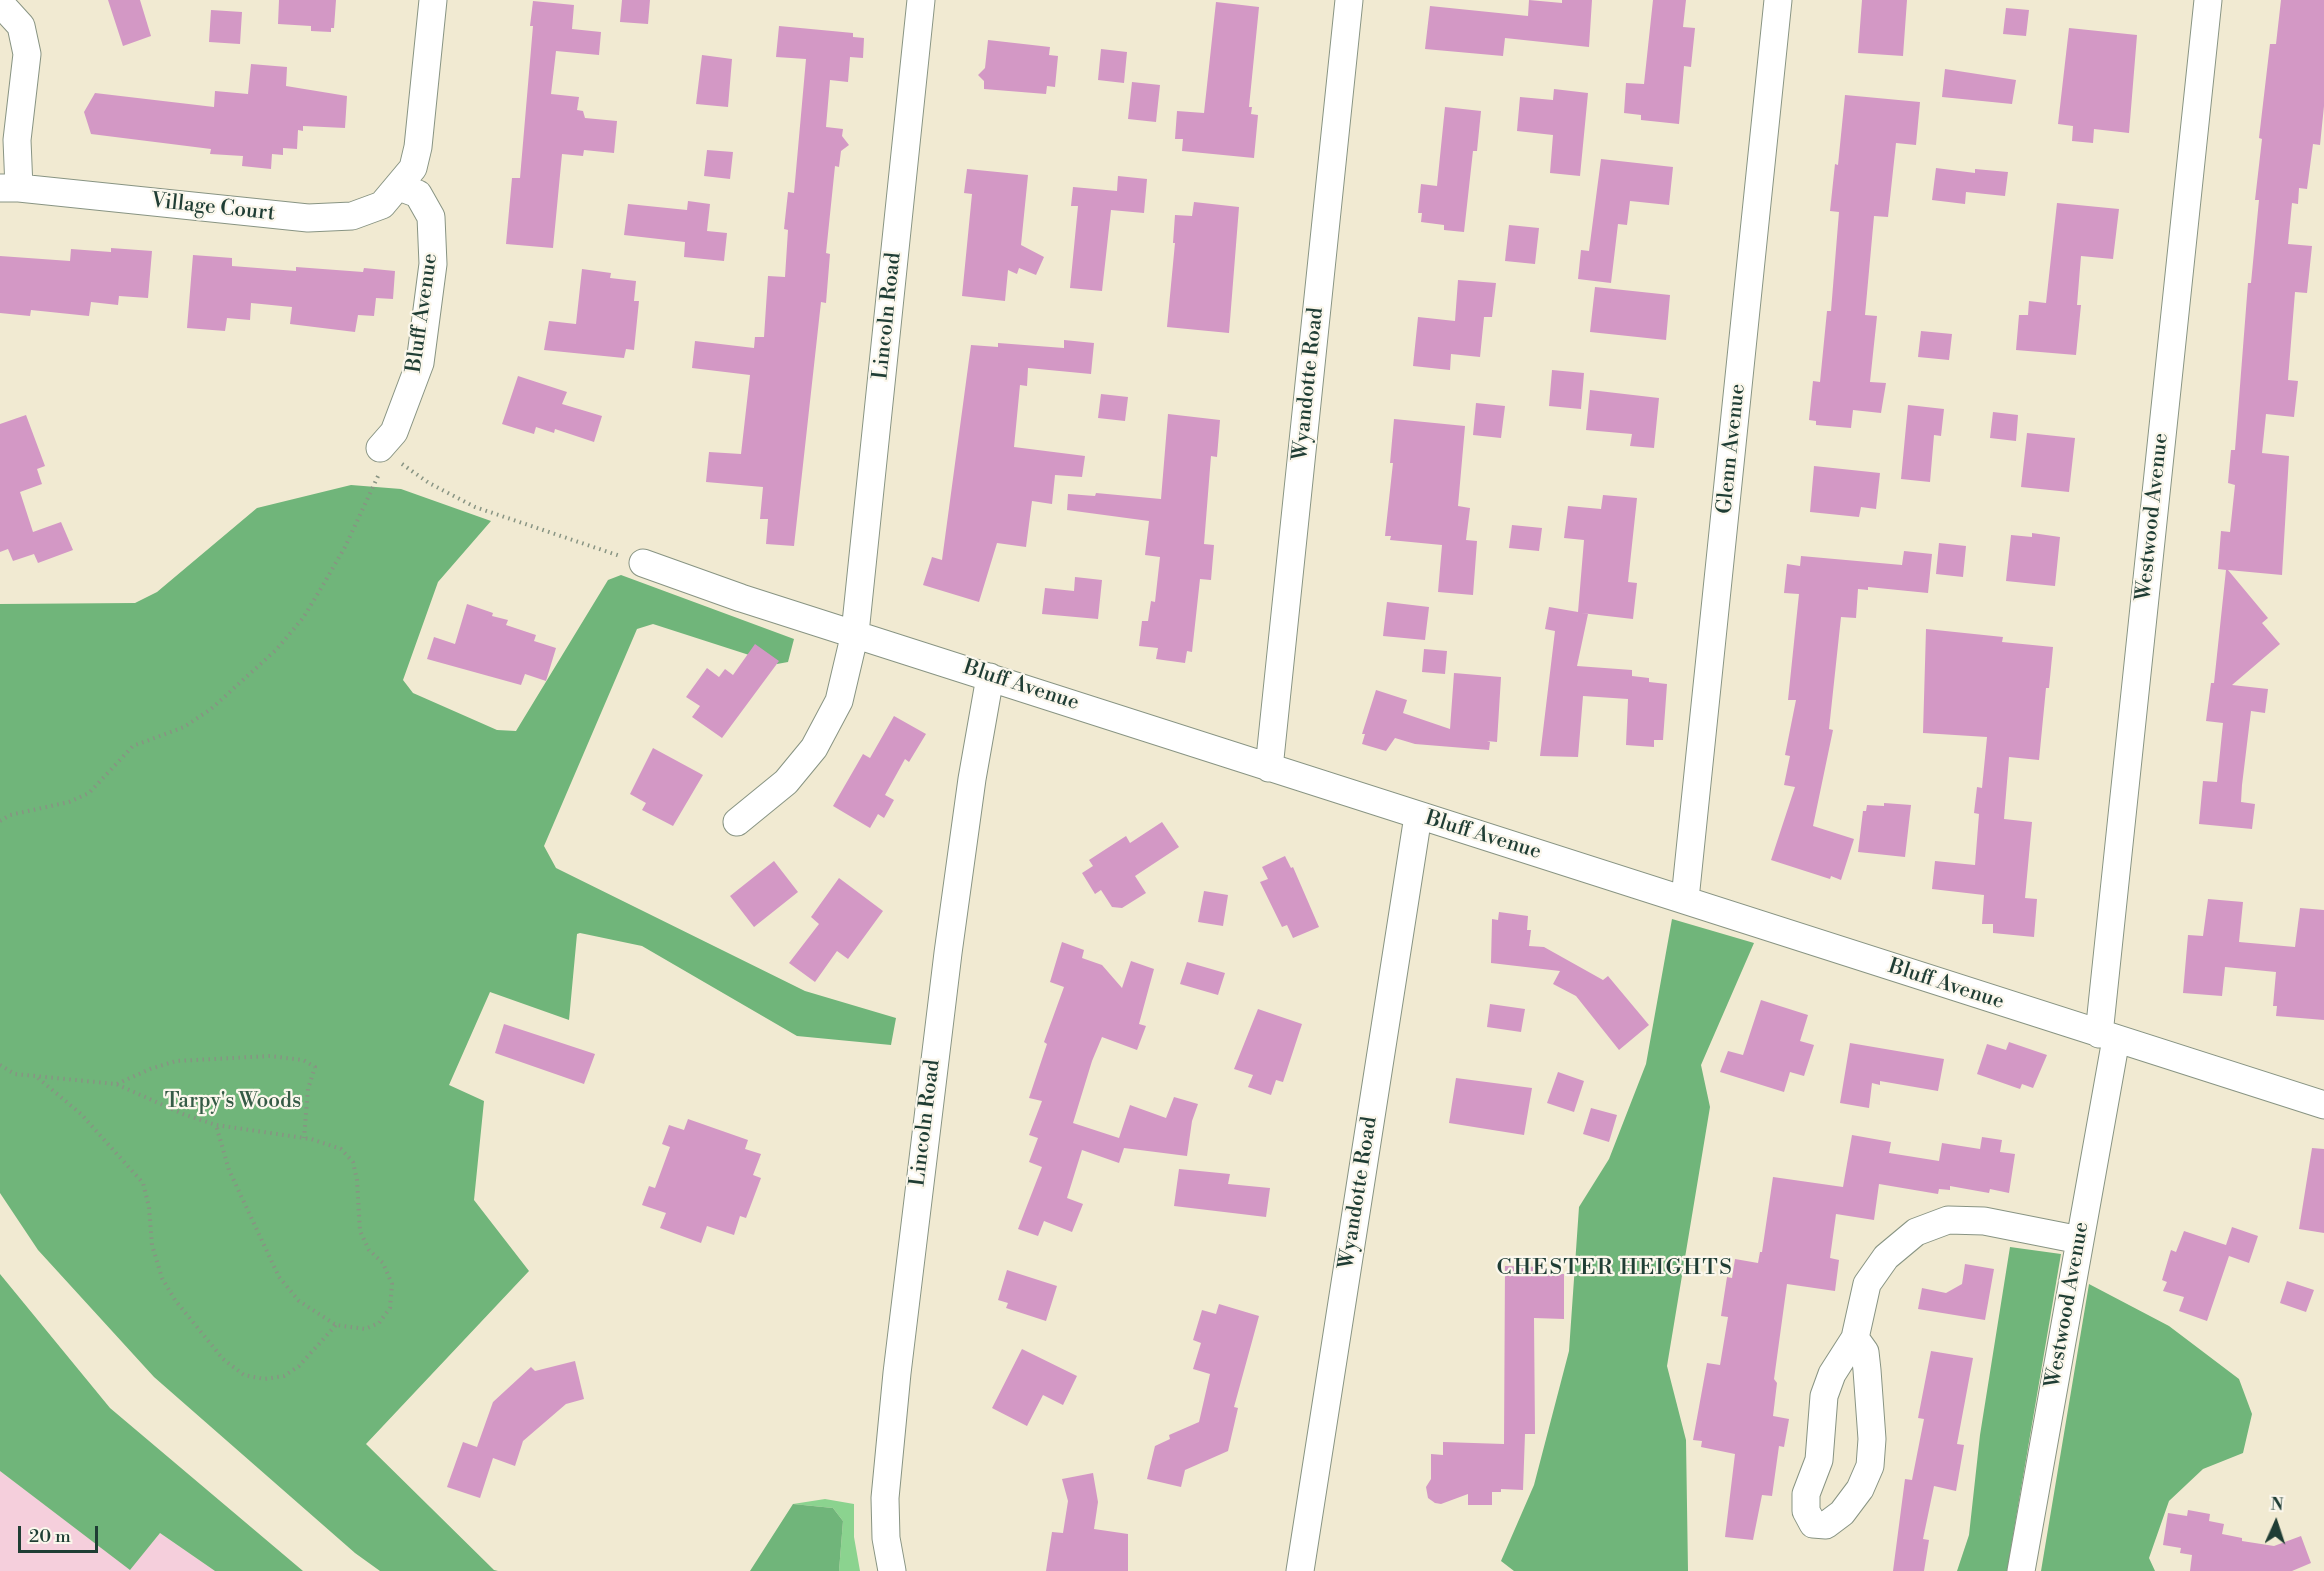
<!DOCTYPE html>
<html>
<head>
<meta charset="utf-8">
<style>
  body { margin:0 }
  #map { position:relative; width:2324px; height:1571px; overflow:hidden; background:#f1ead2; font-family:"Libre Bodoni",serif }
  canvas { display:block }
  .north { position:absolute; left:2246px; top:1493px; width:60px; height:60px; -webkit-text-stroke:4px #fbf7ec; paint-order:stroke; rotate:3deg; font-size:16px; font-weight:700; line-height:24px; text-align:center; color:#1f3d34 }
  .north::after { content:''; display:block; margin:auto; width:21px; height:27px; background:#1f3d34; clip-path:polygon(50% 0,100% 100%,50% 72%,0 100%) }
  .scale { position:absolute; left:18px; top:1526px; width:80px; height:27px; box-sizing:border-box; border:3px solid #1f3d34; border-top:0; padding-left:8px; font-size:18px; line-height:21px; white-space:nowrap; color:#1f3d34; -webkit-text-stroke:4px #fbf7ec; paint-order:stroke }
</style>
</head>
<body>
<div id="map">
<canvas width="2324" height="1571"></canvas>
<div class="north">N</div>
<div class="scale">20 m</div>
</div>
<script>
const ctx = document.querySelector('canvas').getContext('2d');
ctx.lineJoin = 'round';
function fill(path, color) { ctx.fillStyle = color; ctx.fill(path, 'evenodd'); }
const toPath = rows => new Path2D(rows.map(r => 'M' + r).join(''));
function strokePath(path, color, width, dash) { ctx.strokeStyle = color; ctx.lineWidth = width; ctx.lineCap = dash ? 'butt' : 'round'; ctx.setLineDash(dash || []); ctx.stroke(path); }
function write(font, color, halo, rows, align = 'center') {
  ctx.font = font + ' "Libre Bodoni",serif'; ctx.lineWidth = 4.5; ctx.setLineDash([]); ctx.textBaseline = 'middle'; ctx.strokeStyle = halo; ctx.fillStyle = color; for (const [text, x, y, turn = 0] of rows) {
    ctx.save(); ctx.translate(x, y); ctx.rotate((+turn || 0) * Math.PI / 180); ctx.textAlign = isNaN(turn) ? turn : align; if (halo) ctx.strokeText(text, 0, 0); ctx.fillText(text, 0, 0); ctx.restore();
  }
}
const built = toPath([
  [0,1471,130,1569,160,1533,215,1571,0,1571]
]);
const green = toPath([
  [825,1499,854,1504,854,1537,860,1571,839,1571,843,1521,833,1508,793,1504]
]);
const forest = toPath([
  [351,485,401,489,491,521,438,582,403,680,413,693,497,730,516,731,608,580,621,575,794,639,788,662,777,664,653,624,637,629,544,846,556,868,805,991,896,1018,891,1045,797,1036,642,946,580,933,577,934,569,1020,490,992,449,1085,484,1101,474,1200,529,1271,366,1444,494,1570,498,1571,380,1571,355,1553,154,1377,38,1250,0,1193,0,604,135,603,157,592,257,508],
  [1672,919,1754,943,1701,1065,1710,1107,1667,1366,1686,1440,1688,1571,1514,1571,1501,1561,1534,1485,1569,1351,1579,1207,1609,1159,1646,1064],
  [2010,1247,2061,1254,2007,1571,1957,1571,1969,1535,1980,1435],
  [0,1274,110,1408,303,1571,215,1571,160,1533,130,1570,0,1471],
  [2089,1284,2169,1326,2239,1379,2252,1414,2243,1453,2203,1469,2169,1501,2149,1558,2155,1571,2041,1571],
  [793,1504,833,1508,843,1521,839,1571,750,1571]
]);
const building = toPath([
  [108,0,140,0,151,36,123,46],
  [279,0,336,0,334,28,331,28,331,32,311,31,311,26,278,24],
  [622,0,650,0,648,24,620,22],
  [1529,0,1562,3,1562,0,1592,0,1589,47,1505,38,1503,56,1425,49,1430,6,1528,16],
  [1653,0,1686,0,1683,27,1695,28,1691,67,1684,66,1679,124,1641,120,1641,115,1624,113,1626,83,1644,84],
  [1862,0,1907,0,1903,56,1858,53],
  [2281,0,2324,0,2324,106,2320,145,2313,144,2307,189,2299,188,2298,204,2292,203,2288,244,2312,246,2307,293,2295,292,2288,380,2298,381,2294,417,2266,414,2262,453,2289,456,2282,575,2228,570,2268,618,2262,623,2280,644,2232,685,2268,689,2265,713,2251,711,2242,785,2241,802,2255,804,2252,829,2199,824,2203,781,2217,782,2223,723,2206,721,2211,683,2214,683,2226,570,2218,569,2221,531,2230,532,2235,485,2228,483,2231,450,2235,450,2248,283,2251,283,2259,200,2255,200,2262,139,2259,138,2270,44,2276,44],
  [533,1,574,5,572,29,601,32,599,55,556,51,551,94,579,97,577,110,583,111,585,118,617,121,614,153,584,150,583,156,562,154,553,248,506,244,512,178,520,178,533,26,530,26],
  [1216,2,1259,7,1249,107,1252,107,1251,114,1258,115,1254,158,1182,151,1183,139,1175,139,1177,111,1204,113],
  [2006,8,2029,10,2026,36,2003,34],
  [211,10,242,12,240,44,209,42],
  [779,26,853,33,853,37,864,38,863,58,850,57,848,82,830,80,826,127,843,129,842,136,849,145,841,151,839,167,835,166,826,253,830,254,826,303,821,302,794,546,766,544,768,519,760,519,763,487,706,482,709,452,741,454,750,375,692,368,695,341,754,348,755,337,764,337,768,276,785,277,788,230,784,229,788,192,794,193,806,59,776,57],
  [2069,28,2137,35,2129,133,2094,129,2093,143,2072,141,2073,126,2058,124],
  [988,40,1050,47,1049,55,1058,56,1055,87,1047,86,1046,94,984,89,984,81,978,75,985,68],
  [1101,49,1127,52,1124,83,1098,80],
  [702,55,732,59,728,107,696,104],
  [251,64,287,67,286,86,347,96,345,128,303,126,303,131,298,130,297,149,283,148,283,155,272,154,271,169,242,166,243,156,210,154,211,149,91,134,84,112,95,93,214,107,215,91,248,94],
  [1945,69,2016,80,2012,104,1942,97],
  [1132,82,1160,85,1156,122,1128,119],
  [1554,89,1588,93,1580,176,1550,173,1553,135,1517,131,1520,97,1553,100],
  [1845,95,1920,102,1916,145,1896,143,1888,217,1874,216,1865,315,1877,316,1870,382,1886,383,1881,413,1853,410,1851,428,1816,425,1816,421,1809,420,1813,381,1820,382,1827,311,1831,311,1839,212,1830,211,1835,164,1838,165],
  [1445,107,1481,111,1477,151,1473,151,1464,232,1444,230,1444,225,1421,222,1422,213,1418,213,1421,184,1437,186],
  [707,150,733,152,730,179,704,176],
  [1601,159,1673,167,1669,205,1630,201,1627,225,1618,224,1611,283,1578,279,1581,250,1589,251],
  [1936,168,1975,173,1975,169,2008,172,2005,196,1966,192,1965,204,1932,200],
  [967,169,1028,175,1021,245,1044,257,1036,275,1019,268,1017,274,1008,270,1005,301,962,296,972,194,964,193],
  [1118,176,1147,179,1144,213,1111,210,1102,291,1070,288,1078,206,1071,206,1073,187,1117,191],
  [688,201,710,204,707,231,727,233,724,261,684,257,685,242,624,235,628,204,687,210],
  [1194,202,1239,207,1229,333,1167,327,1175,243,1173,243,1175,215,1192,216],
  [2057,203,2119,209,2113,259,2081,256,2077,305,2081,305,2076,355,2016,350,2019,315,2028,315,2029,301,2046,303],
  [1509,225,1539,228,1535,264,1505,261],
  [111,248,152,251,148,298,119,296,118,305,91,302,89,316,31,310,30,316,0,313,0,256,70,261,71,249,111,252],
  [193,255,232,258,232,266,296,271,296,267,363,272,364,268,395,271,393,299,376,298,374,316,358,315,355,332,290,324,292,307,251,303,250,320,227,318,225,331,187,328],
  [582,269,611,273,610,278,636,281,634,301,639,301,634,350,626,349,624,358,544,350,549,321,576,324],
  [1458,280,1496,283,1492,317,1484,317,1480,357,1451,354,1450,370,1413,366,1418,317,1455,321],
  [1595,287,1670,295,1666,340,1590,332],
  [1921,331,1952,334,1949,360,1918,357],
  [1064,340,1094,343,1091,374,1028,368,1027,386,1020,385,1014,447,1085,456,1082,477,1055,475,1052,504,1032,501,1026,547,997,543,979,602,923,585,932,557,942,560,971,345,998,347,998,343,1064,348],
  [1552,370,1584,373,1581,409,1549,406],
  [518,376,567,392,562,404,602,416,594,442,555,429,554,433,536,427,534,434,502,424],
  [1590,390,1659,398,1654,448,1630,446,1632,434,1586,430],
  [1101,394,1128,397,1125,421,1098,418],
  [1476,403,1505,406,1501,438,1473,435],
  [1908,405,1944,409,1941,436,1934,435,1930,482,1901,479],
  [1993,412,2018,415,2016,441,1990,438],
  [1168,414,1220,420,1217,457,1211,456,1204,544,1214,545,1211,580,1200,579,1192,652,1187,651,1185,663,1156,659,1158,648,1139,646,1142,621,1148,621,1151,601,1155,602,1160,557,1145,555,1149,521,1067,510,1068,494,1095,496,1096,493,1161,499],
  [26,415,45,466,37,469,42,484,20,492,33,532,61,522,73,550,38,563,34,554,13,561,8,549,0,552,0,424],
  [1394,419,1465,426,1458,506,1470,508,1466,540,1477,541,1473,595,1438,592,1442,545,1390,540,1391,536,1385,536,1393,463,1390,463],
  [2027,433,2075,438,2069,492,2021,487],
  [1814,466,1880,473,1876,509,1861,507,1859,517,1810,512],
  [1603,495,1637,498,1628,582,1637,583,1633,619,1581,613,1588,614,1577,666,1632,670,1632,676,1649,678,1649,682,1667,684,1663,740,1654,740,1654,747,1626,745,1628,699,1583,696,1578,757,1540,756,1555,631,1545,629,1549,607,1578,612,1584,540,1564,538,1568,506,1601,509],
  [1512,525,1542,528,1539,551,1509,548],
  [2032,533,2060,537,2055,586,2006,581,2011,535,2032,537],
  [1939,543,1966,546,1963,577,1936,574],
  [1904,551,1932,554,1928,593,1868,587,1868,590,1858,589,1856,618,1841,617,1829,729,1833,730,1813,826,1854,839,1841,880,1831,876,1830,879,1771,860,1795,787,1784,785,1790,756,1785,755,1796,700,1788,700,1799,594,1784,593,1787,564,1800,566,1801,556,1902,565],
  [1075,577,1102,580,1098,619,1042,614,1045,588,1074,591],
  [1387,602,1429,607,1425,640,1383,636],
  [467,604,493,613,492,616,508,620,506,625,536,635,534,641,556,648,546,681,525,674,521,685,427,659,434,637,455,644],
  [1926,629,2003,637,2002,642,2053,647,2049,688,2046,688,2039,760,2009,757,2004,819,2032,822,2025,898,2037,899,2034,937,1993,933,1993,924,1982,924,1984,895,1932,889,1935,861,1975,865,1979,814,1974,813,1977,787,1982,788,1987,737,1923,733],
  [755,644,779,661,722,738,692,717,700,706,686,697,707,668,719,677,725,669,733,675],
  [1424,649,1447,651,1445,674,1422,672],
  [1454,673,1501,677,1497,742,1487,741,1490,742,1489,750,1415,744,1395,738,1386,751,1362,744,1365,734,1362,734,1376,690,1407,700,1403,713,1450,729],
  [894,716,926,734,909,762,905,759,885,795,894,800,884,818,878,814,870,828,833,806,863,754,870,758],
  [653,748,703,775,673,826,642,810,646,803,630,794],
  [1884,803,1911,805,1905,857,1858,852,1863,811,1866,811,1867,805,1884,806],
  [1162,822,1179,847,1135,876,1146,893,1122,908,1112,907,1101,890,1095,894,1082,873,1093,866,1089,860,1126,836,1130,843],
  [1285,856,1291,868,1293,867,1319,927,1293,938,1287,925,1282,927,1260,882,1268,879,1262,867],
  [774,861,798,892,754,927,730,896],
  [839,878,883,911,848,959,837,951,815,982,789,963,819,924,811,917],
  [1204,891,1228,895,1223,926,1198,922],
  [2208,899,2243,902,2239,942,2295,947,2300,908,2324,910,2324,1020,2276,1016,2277,1006,2273,1006,2276,972,2225,967,2222,996,2183,993,2188,935,2203,936],
  [1499,912,1528,916,1527,930,1531,930,1529,946,1544,947,1603,980,1608,976,1649,1025,1619,1050,1576,996,1553,984,1560,971,1491,963,1492,919,1498,920],
  [1062,942,1084,950,1082,958,1102,965,1122,988,1131,961,1154,969,1139,1024,1146,1026,1137,1050,1102,1037,1092,1061,1073,1123,1119,1138,1130,1105,1166,1118,1174,1097,1198,1104,1192,1121,1187,1156,1124,1148,1119,1163,1082,1150,1067,1198,1083,1204,1072,1232,1044,1221,1038,1236,1018,1229,1042,1167,1029,1162,1038,1138,1029,1135,1042,1101,1029,1098,1047,1044,1044,1042,1064,987,1050,982],
  [1187,962,1225,973,1218,995,1180,984],
  [1761,1000,1808,1015,1800,1041,1814,1045,1804,1076,1790,1072,1784,1092,1720,1072,1728,1051,1743,1055],
  [1490,1004,1525,1009,1521,1032,1487,1027],
  [1258,1009,1302,1024,1283,1082,1276,1080,1271,1095,1248,1087,1253,1075,1234,1069],
  [504,1024,595,1054,584,1084,495,1053],
  [2009,1042,2047,1055,2033,1088,2022,1084,2020,1089,1977,1074,1987,1044,2006,1050],
  [1850,1043,1944,1059,1938,1091,1880,1081,1880,1085,1872,1083,1869,1108,1840,1103],
  [1558,1072,1584,1081,1574,1112,1547,1103],
  [1456,1078,1532,1088,1524,1135,1449,1123],
  [1591,1108,1617,1115,1609,1142,1583,1134],
  [688,1119,748,1140,745,1149,761,1154,753,1175,761,1178,746,1218,740,1216,734,1235,707,1226,701,1243,660,1228,666,1213,642,1205,649,1186,655,1188,670,1147,662,1144,669,1125,684,1130],
  [1852,1135,1891,1142,1889,1153,1939,1161,1942,1143,1980,1149,1982,1137,2002,1140,2000,1152,2015,1154,2009,1193,1990,1189,1989,1193,1950,1186,1950,1190,1939,1189,1938,1194,1879,1184,1874,1220,1836,1214,1830,1258,1839,1260,1835,1291,1787,1284,1774,1379,1777,1383,1773,1416,1789,1419,1784,1447,1779,1446,1772,1496,1762,1495,1753,1540,1725,1537,1735,1454,1701,1447,1702,1441,1693,1440,1707,1363,1720,1365,1728,1317,1721,1316,1727,1277,1732,1278,1735,1259,1758,1263,1760,1252,1762,1252,1773,1177,1843,1187],
  [2312,1148,2324,1149,2324,1233,2299,1229],
  [1179,1169,1230,1174,1228,1184,1270,1188,1266,1217,1174,1206],
  [2232,1227,2258,1236,2249,1263,2229,1256,2207,1321,2179,1311,2184,1297,2163,1291,2167,1282,2162,1280,2171,1250,2176,1252,2184,1231,2226,1245],
  [1965,1264,1994,1269,1985,1320,1918,1309,1922,1288,1946,1293,1962,1284],
  [1505,1266,1539,1267,1539,1274,1564,1274,1564,1319,1534,1318,1535,1434,1525,1434,1523,1490,1501,1489,1501,1492,1492,1492,1492,1505,1468,1505,1468,1494,1441,1504,1435,1503,1428,1498,1426,1487,1431,1479,1431,1454,1443,1455,1443,1442,1504,1444],
  [1007,1270,1057,1286,1046,1321,1006,1308,1008,1303,998,1300],
  [2287,1281,2314,1290,2306,1312,2280,1303],
  [1219,1304,1259,1316,1234,1407,1238,1408,1228,1451,1185,1470,1181,1487,1147,1479,1155,1446,1170,1439,1169,1435,1199,1422,1210,1374,1193,1369,1201,1343,1193,1340,1202,1310,1216,1314],
  [1022,1349,1077,1376,1063,1405,1043,1395,1027,1426,992,1408],
  [1931,1351,1973,1358,1957,1444,1964,1445,1956,1491,1934,1486,1923,1539,1929,1540,1924,1571,1893,1571,1905,1479,1912,1480,1924,1419,1918,1418],
  [575,1361,584,1399,566,1404,523,1441,515,1466,493,1458,480,1498,447,1487,463,1442,477,1447,493,1402,531,1367,535,1371],
  [1093,1473,1098,1502,1094,1529,1128,1534,1128,1571,1046,1571,1052,1532,1063,1533,1068,1501,1062,1479],
  [2188,1510,2210,1514,2209,1521,2224,1524,2222,1534,2242,1538,2242,1541,2274,1546,2301,1536,2311,1563,2292,1571,2190,1571,2192,1555,2180,1553,2181,1548,2163,1545,2168,1513,2187,1516]
]);
const path = toPath([
  [402,464,429,483,475,507,620,556],
  [0,821,10,815,69,802,89,793,133,746,184,727,211,709,276,650,303,618,323,585,345,547,379,474],
  [0,1065,15,1074,116,1084,183,1114,216,1125,311,1139,341,1149,353,1162,357,1180,360,1231,369,1250,383,1263,392,1284,390,1308,379,1323,365,1329,336,1325,299,1301,279,1277,229,1170,216,1125],
  [38,1078,81,1114,143,1183,149,1207,152,1245,162,1278,175,1300,223,1359,244,1375,264,1379,284,1376,299,1366,336,1325],
  [117,1084,150,1069,176,1061,270,1056,303,1060,315,1067,308,1089,304,1138]
]);
const minor = toPath([
  [0,3,21,26,27,54,17,140,19,188,1,188],
  [19,188,308,218,352,216,382,205,413,168,418,147,433,0],
  [380,448,394,432,420,363,433,264,431,217,418,194,399,187],
  [643,563,741,598,2324,1105],
  [1269,768,1349,0],
  [737,822,786,782,814,748,839,701,855,633,921,0],
  [1685,899,1778,0],
  [2099,1034,2208,0],
  [1855,1338,1865,1352,1867,1370,1872,1439,1870,1466,1860,1489,1842,1513,1826,1525,1813,1524,1806,1511,1806,1494,1819,1460,1824,1396,1832,1374,1855,1338],
  [1855,1338,1867,1284,1886,1257,1916,1232,1948,1220,1984,1221,2080,1240],
  [892,1571,886,1538,885,1498,897,1373,948,953,972,779,990,677],
  [1300,1571,1418,816],
  [2021,1571,2116,1039]
]);
const streetNames = [
  ["Village Court",213,208,6],
  ["Bluff Avenue",423,313,-82],
  ["Lincoln Road",888,316,-84],
  ["Wyandotte Road",1309,384,-84],
  ["Glenn Avenue",1732,449,-84],
  ["Westwood Avenue",2153,517,-84],
  ["Bluff Avenue",1021,686,18],
  ["Bluff Avenue",1483,836,17],
  ["Bluff Avenue",1946,985,18],
  ["Lincoln Road",926,1123,-83],
  ["Wyandotte Road",1359,1193,-81],
  ["Westwood Avenue",2068,1305,-80]
];
const parkNames = [
  ["Tarpy's Woods",233,1102]
];
const neighbourhoodNames = [
  ["CHESTER HEIGHTS",1615,1269]
];
fill(built, '#f5cfdc');
fill(green, '#8bd38f');
fill(forest, '#70b57a');
fill(building, '#d398c5');
strokePath(minor, '#889483', 29);
strokePath(path, '#889483', 4, [1.5, 4.5]);
strokePath(minor, '#fff', 27);
write('21px', '#1f3d34', '#fbf7ec', streetNames);
write('21px', '#355b46', '#fbf7ec', parkNames);
ctx.letterSpacing = '1.5px';
write('22px', '#1f3d34', '#fbf7ec', neighbourhoodNames);
ctx.letterSpacing = '0px';
</script>
</body>
</html>
